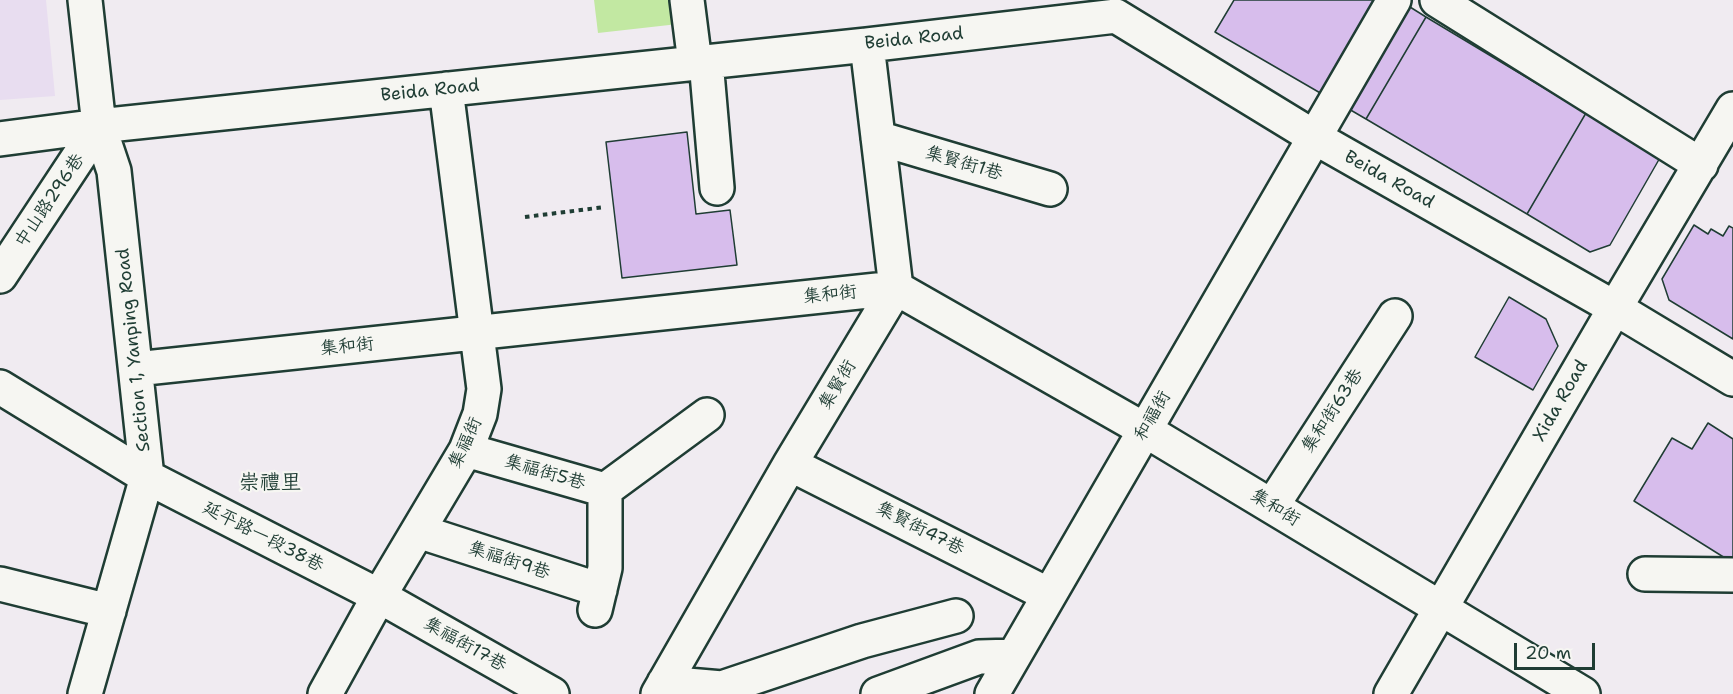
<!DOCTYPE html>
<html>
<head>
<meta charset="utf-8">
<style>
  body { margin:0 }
  #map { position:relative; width:1733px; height:694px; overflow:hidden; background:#f0ebf1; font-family:"Shantell Sans",sans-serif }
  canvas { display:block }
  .scale { position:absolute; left:1514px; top:643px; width:81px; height:27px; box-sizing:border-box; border:3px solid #1f3d34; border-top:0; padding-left:8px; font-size:18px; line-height:21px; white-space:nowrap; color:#1f3d34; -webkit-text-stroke:4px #f6f6f2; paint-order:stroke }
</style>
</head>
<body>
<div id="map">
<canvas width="1733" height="694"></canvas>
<div class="scale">20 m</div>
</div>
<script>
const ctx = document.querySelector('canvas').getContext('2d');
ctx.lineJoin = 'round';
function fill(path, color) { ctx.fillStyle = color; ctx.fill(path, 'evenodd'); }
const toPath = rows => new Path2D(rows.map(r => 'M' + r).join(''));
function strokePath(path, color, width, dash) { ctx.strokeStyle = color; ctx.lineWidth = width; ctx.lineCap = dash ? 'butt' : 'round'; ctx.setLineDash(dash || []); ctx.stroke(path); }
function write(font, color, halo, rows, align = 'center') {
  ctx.font = font + ' "Shantell Sans","LXGW WenKai TC",sans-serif'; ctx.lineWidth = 4.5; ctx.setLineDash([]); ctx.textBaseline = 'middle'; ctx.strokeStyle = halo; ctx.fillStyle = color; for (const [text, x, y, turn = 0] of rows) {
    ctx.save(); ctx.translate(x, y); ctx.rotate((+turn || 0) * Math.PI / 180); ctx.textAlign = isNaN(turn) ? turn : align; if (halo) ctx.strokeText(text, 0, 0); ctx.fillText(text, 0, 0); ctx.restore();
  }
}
const built = toPath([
  [0,0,46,0,55,96,0,100]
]);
const green = toPath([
  [594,0,684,0,687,23,598,33]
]);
const building = toPath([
  [1234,0,1376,0,1322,94,1215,32,1234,0],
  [1402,2,1426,17,1366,119,1342,105,1402,2],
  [1426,17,1586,113,1527,214,1366,119,1426,17],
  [1586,113,1661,156,1610,245,1590,252,1527,214,1586,113],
  [687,132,696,214,730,210,737,265,622,278,606,142,687,132],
  [1694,225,1708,234,1711,229,1723,236,1729,226,1733,228,1733,339,1669,300,1662,279,1694,225],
  [1509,297,1546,319,1558,346,1533,390,1475,357,1509,297],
  [1708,423,1733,439,1733,563,1634,501,1672,438,1692,449,1708,423]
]);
const path = toPath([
  [525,217,605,207]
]);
const minor = toPath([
  [687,0,695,63],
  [1437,0,1701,165],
  [706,61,717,188],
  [878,138,1050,189],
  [0,139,99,126,867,45,1116,16,1314,137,1615,308,1733,379],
  [0,276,99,126],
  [136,369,896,288,1145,430,1583,694],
  [0,387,147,477,379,596,552,694],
  [466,450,605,490,707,415],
  [790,464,1049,595],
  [1272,506,1395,316],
  [418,531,600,590],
  [1645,574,1733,575],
  [0,584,109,611],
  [595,610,605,568,605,490],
  [664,683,722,688,862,641,956,616],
  [85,694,147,477,114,171,99,126,85,0],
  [325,694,379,596,466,450,480,414,484,389,446,89],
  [658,694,790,464,896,288,867,45],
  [878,694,979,657,1014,656],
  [992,694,1394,0],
  [1391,694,1615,308,1733,109]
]);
const streetNames = [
  ["Beida Road",914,39,-6],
  ["Beida Road",430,91,-6],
  ["集賢街1巷",964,164,16],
  ["Beida Road",1389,180,29],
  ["中山路296巷",50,201,-56],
  ["集和街",830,295,-6],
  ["集和街",347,347,-6],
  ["Section 1, Yanping Road",134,350,-96],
  ["集賢街",838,385,-59],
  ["Xida Road",1561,401,-60],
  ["集和街63巷",1333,411,-57],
  ["和福街",1153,416,-60],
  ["集福街",466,443,-65],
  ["集福街5巷",545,473,16],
  ["集和街",1275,508,31],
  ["集賢街47巷",920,529,27],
  ["延平路一段38巷",263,537,27],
  ["集福街9巷",509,561,18],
  ["集福街17巷",465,645,29]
];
const quarterNames = [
  ["崇禮里",270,484]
];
fill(built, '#e8ddf0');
fill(green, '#c2e8a2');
fill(building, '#d7bdec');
strokePath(building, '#1f3d34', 1.5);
strokePath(minor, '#1f3d34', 38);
strokePath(path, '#1f3d34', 4, [4.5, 4.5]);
strokePath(minor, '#f6f6f2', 33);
write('18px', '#1f3d34', '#f6f6f2', streetNames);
write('21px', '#1f3d34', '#f6f6f2', quarterNames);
</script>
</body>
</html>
